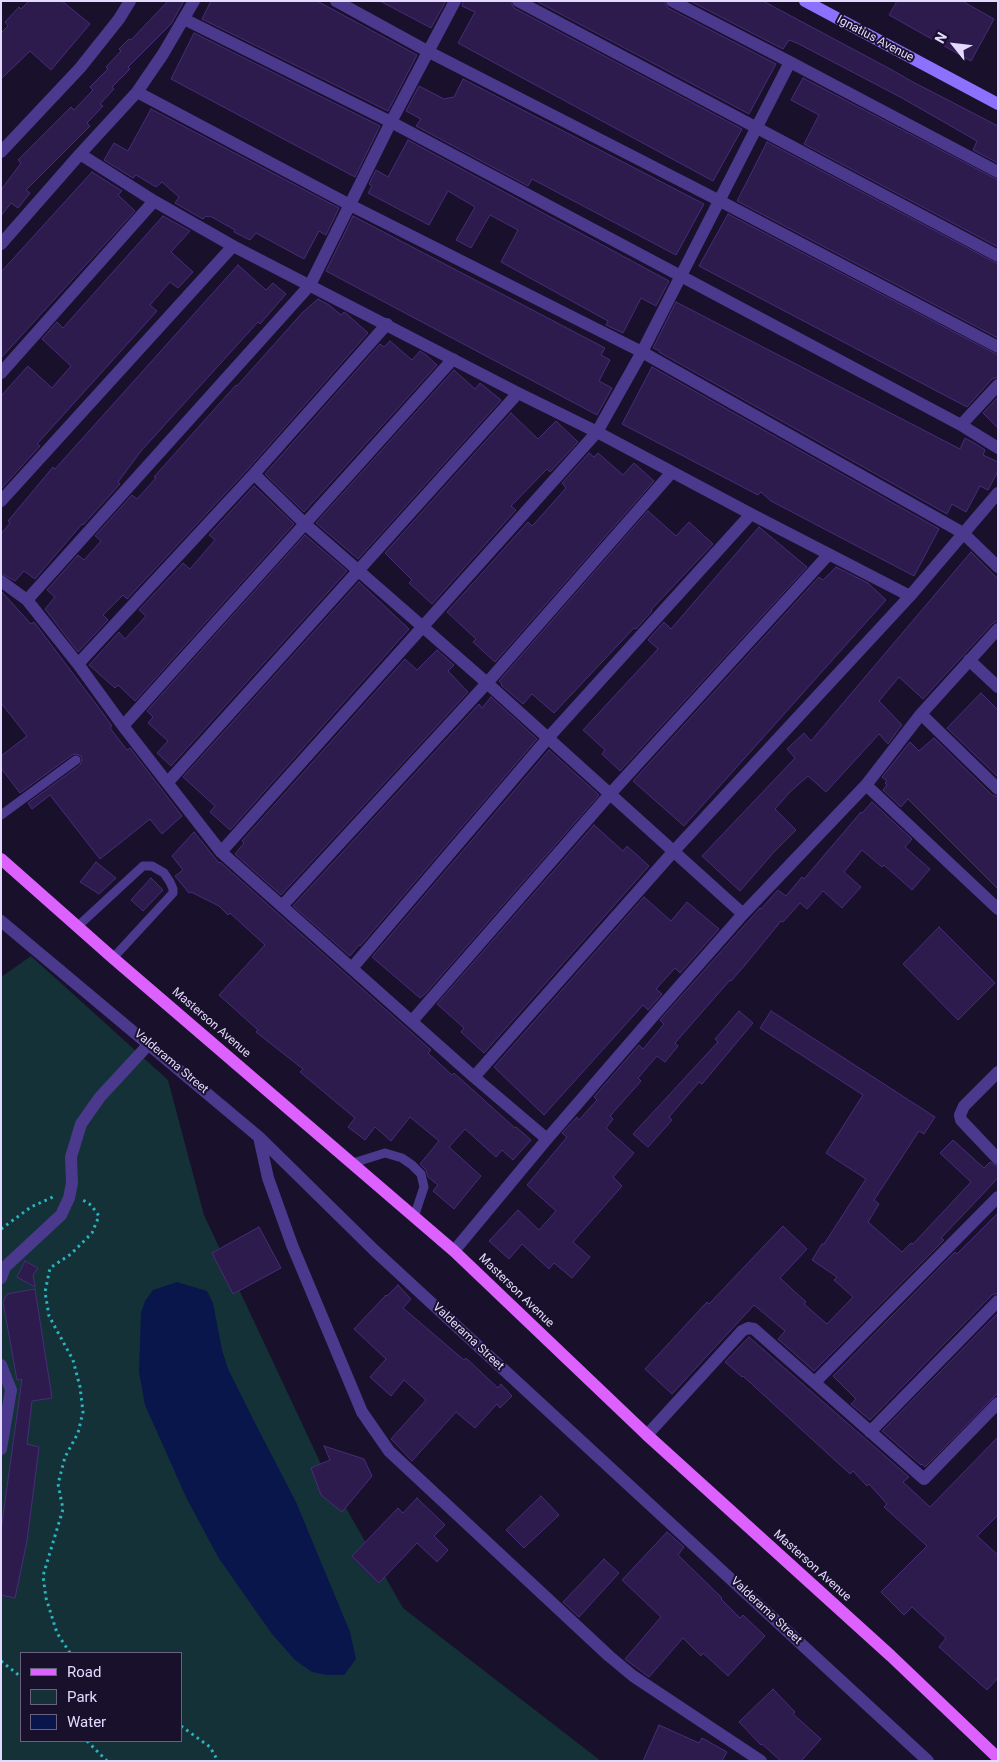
<!DOCTYPE html>
<html>
<head>
<meta charset="utf-8">
<style>
  body { margin:0 }
  #map { position:relative; width:999px; height:1762px; overflow:hidden; background:#19102b; font-family:Roboto,sans-serif }
  canvas { display:block }
  .frame { position:absolute; inset:0; border:2px solid #e4daff; pointer-events:none }
  .legend { position:absolute; left:20px; top:1652px; width:162px; height:90px; box-sizing:border-box; background:#19102b; border:1px solid #6a6180; margin:0; padding:6px 9px; list-style:none; font-size:15px; color:#e4daff }
  .legend li { display:flex; align-items:center; gap:10px; height:25px }
  .legend b { width:25px; border:1px solid #6a6180 }
  .north { position:absolute; left:929px; top:20px; width:50px; height:50px; -webkit-text-stroke:4px #19102b; paint-order:stroke; rotate:299deg; font-size:14px; font-weight:700; line-height:20px; text-align:center; color:#e4daff }
  .north::after { content:''; display:block; margin:auto; width:18px; height:22px; background:#e4daff; clip-path:polygon(50% 0,100% 100%,50% 72%,0 100%) }
</style>
</head>
<body>
<div id="map">
<canvas width="999" height="1762"></canvas>
<div class="frame"></div>
<ul class="legend">
<li><b style="height:6px;background:#dd61ff"></b>Road</li>
<li><b style="height:14px;background:#133136"></b>Park</li>
<li><b style="height:14px;background:#09164c"></b>Water</li>
</ul>
<div class="north">N</div>
</div>
<script>
const ctx = document.querySelector('canvas').getContext('2d');
ctx.lineJoin = 'round';
function fill(path, color) { ctx.fillStyle = color; ctx.fill(path, 'evenodd'); }
const toPath = rows => new Path2D(rows.map(r => 'M' + r).join(''));
function strokePath(path, color, width, dash) { ctx.strokeStyle = color; ctx.lineWidth = width; ctx.lineCap = dash ? 'butt' : 'round'; ctx.setLineDash(dash || []); ctx.stroke(path); }
function write(font, color, halo, rows, align = 'center') {
  ctx.font = font + ' Roboto,sans-serif'; ctx.lineWidth = 4; ctx.setLineDash([]); ctx.textBaseline = 'middle'; ctx.strokeStyle = halo; ctx.fillStyle = color; for (const [text, x, y, turn = 0] of rows) {
    ctx.save(); ctx.translate(x, y); ctx.rotate((+turn || 0) * Math.PI / 180); ctx.textAlign = isNaN(turn) ? turn : align; if (halo) ctx.strokeText(text, 0, 0); ctx.fillText(text, 0, 0); ctx.restore();
  }
}
const green = toPath([
  [31,956,168,1080,204,1215,321,1464,403,1608,601,1761,1,1761,1,977],
  [21,1653,181,1653,181,1741,21,1741]
]);
const water = toPath([
  [177,1282,207,1291,213,1303,222,1350,228,1369,254,1421,296,1502,350,1632,356,1659,344,1675,327,1675,312,1672,295,1660,272,1634,218,1557,186,1497,145,1405,139,1372,141,1313,145,1301,153,1290]
]);
const building = toPath([
  [29,1,62,1,90,24,51,70,30,51,1,79,1,33,8,26,5,22,19,7,21,9,29,1],
  [168,1,184,1,171,24,128,67,130,69,112,87,114,89,100,104,103,106,87,123,90,126,26,190,30,193,18,208,11,203,1,216,1,190,21,163,18,160,71,107,74,110,93,90,90,87,108,69,106,67,121,51,119,49,129,39,131,40,168,1],
  [211,1,317,1,417,55,388,111,202,19,211,1],
  [380,1,446,1,431,28,380,1],
  [463,1,510,1,514,8,742,129,713,181,458,43,475,12,462,6,463,1],
  [536,1,664,1,668,8,776,64,749,114,536,1],
  [690,1,763,1,892,70,911,81,998,126,998,163,973,150,977,141,902,98,797,43,789,40,783,49,690,1],
  [897,1,962,1,994,19,971,61,889,15,897,1],
  [194,33,380,126,355,177,171,79,194,33],
  [803,78,998,180,998,247,804,144,819,115,791,100,803,78],
  [463,79,704,204,676,255,532,179,528,186,416,126,421,119,406,111,419,86,444,99,454,97,463,79],
  [151,109,339,208,326,235,319,231,304,259,256,233,250,240,234,232,235,230,210,216,209,217,206,216,203,219,175,203,179,197,162,182,156,187,136,175,133,178,104,160,114,143,128,151,151,109],
  [408,140,669,281,656,306,641,298,623,333,606,325,608,321,501,262,518,230,490,215,471,248,456,240,475,207,448,191,429,225,368,193,372,186,369,184,376,170,388,177,408,140],
  [767,142,998,264,998,338,737,201,767,142],
  [92,172,122,191,118,195,135,211,1,358,1,272,92,172],
  [728,214,998,355,998,377,992,379,967,407,699,266,728,214],
  [163,216,190,231,171,252,193,272,178,288,170,282,150,305,157,311,37,444,40,446,1,489,1,396,28,366,52,388,71,366,42,339,57,322,63,328,163,216],
  [353,216,605,348,601,355,610,360,599,381,612,388,597,415,326,271,353,216],
  [238,265,266,290,273,283,286,294,260,324,258,322,141,451,118,482,120,484,83,525,82,524,35,579,24,571,15,581,1,573,1,534,10,523,8,521,53,467,55,469,238,265],
  [318,299,329,305,341,315,344,312,348,315,368,333,248,469,127,599,123,595,103,615,108,620,78,652,45,609,55,597,47,590,78,555,84,560,101,541,95,536,132,495,137,499,156,478,154,477,236,385,237,386,303,312,318,299],
  [676,302,960,449,965,438,976,444,985,450,983,455,998,462,998,471,988,490,980,486,966,512,952,504,947,514,659,352,660,351,653,348,676,302],
  [390,341,412,360,420,351,426,355,437,365,304,512,265,474,380,344,384,347,390,341],
  [652,367,939,529,914,576,771,501,761,492,758,495,622,424,652,367],
  [454,370,475,389,480,383,501,400,358,559,316,523,454,370],
  [998,397,998,428,983,413,998,397],
  [511,413,538,439,556,421,578,442,550,472,547,469,511,506,516,510,432,604,409,583,412,580,385,553,511,413],
  [589,453,594,457,598,453,623,475,634,463,654,481,495,662,473,642,476,639,447,612,528,522,532,526,543,514,566,488,562,483,589,453],
  [254,486,294,524,135,701,118,685,115,688,89,665,119,632,125,639,146,616,139,610,183,563,190,569,215,540,209,535,254,486],
  [648,511,676,536,689,522,713,544,651,610,652,611,636,629,634,628,554,713,532,694,523,704,501,685,502,684,499,681,648,511],
  [759,527,807,567,620,771,602,754,605,750,583,730,658,649,648,640,664,622,671,629,759,527],
  [305,535,347,571,171,766,157,753,168,741,148,723,153,717,147,711,305,535],
  [971,552,998,579,998,620,992,624,923,699,899,677,879,701,902,725,898,730,888,744,879,734,826,792,808,776,790,792,775,809,796,830,774,852,740,891,702,856,795,758,787,749,804,733,811,741,971,552],
  [836,567,868,583,886,600,684,826,633,781,819,577,823,580,836,567],
  [359,582,409,629,230,830,210,812,215,806,183,777,359,582],
  [1,591,31,624,34,622,99,708,112,726,110,728,127,750,130,748,182,816,162,834,150,819,100,859,50,795,32,809,28,803,80,765,82,760,81,756,76,754,72,755,20,793,1,768,1,756,27,736,1,703,1,591],
  [437,650,454,665,448,671,468,692,281,895,235,854,244,843,242,841,405,659,417,670,437,650],
  [981,693,998,710,998,777,947,728,981,693],
  [491,697,537,739,360,946,359,945,350,956,293,906,479,704,482,708,491,697],
  [934,738,992,795,998,797,998,889,908,799,901,807,883,790,887,785,885,783,887,781,882,777,910,742,919,751,934,738],
  [549,750,599,795,425,994,420,998,372,957,549,750],
  [872,802,912,839,905,847,930,869,912,890,884,865,882,867,862,850,844,872,861,887,842,908,823,891,807,909,800,903,783,922,781,921,745,965,731,981,730,980,675,1043,678,1046,665,1062,657,1056,638,1078,641,1081,610,1116,613,1119,606,1128,634,1153,613,1177,622,1186,573,1242,590,1257,572,1278,554,1263,549,1269,522,1244,509,1259,489,1241,518,1210,539,1230,556,1211,527,1185,567,1137,562,1133,577,1117,579,1120,597,1100,594,1097,639,1045,643,1049,664,1024,660,1020,751,918,760,908,761,909,778,890,786,896,802,877,804,879,861,812,862,813,872,802],
  [594,825,623,851,627,846,649,866,484,1053,461,1032,464,1028,437,1004,594,825],
  [194,832,219,863,220,862,431,1050,428,1053,452,1075,454,1073,515,1128,516,1127,531,1140,513,1160,502,1150,496,1157,465,1129,449,1147,481,1176,454,1209,433,1191,438,1185,428,1177,426,1170,420,1164,439,1141,410,1117,391,1141,375,1127,365,1140,348,1127,355,1118,300,1072,303,1069,256,1032,258,1030,219,995,265,945,230,913,228,915,219,906,191,892,189,893,175,876,183,870,172,856,194,832],
  [96,862,116,878,99,894,80,882,96,862],
  [151,878,163,890,143,911,131,900,151,878],
  [644,897,671,921,687,902,719,929,680,973,675,968,656,989,662,994,648,1010,643,1005,544,1115,494,1067,644,897],
  [939,927,995,983,958,1020,903,964,939,927],
  [739,1011,753,1023,702,1084,699,1082,669,1117,672,1120,648,1147,633,1134,718,1042,715,1039,739,1011],
  [771,1011,935,1117,924,1134,919,1131,874,1200,879,1204,868,1222,902,1252,911,1243,913,1244,971,1182,940,1153,953,1140,984,1168,990,1162,998,1167,998,1178,941,1238,944,1240,814,1371,778,1339,785,1331,754,1305,672,1394,645,1369,707,1302,709,1304,783,1226,807,1249,780,1278,806,1302,804,1304,827,1324,853,1297,834,1280,837,1277,812,1260,822,1244,824,1244,866,1179,826,1153,863,1095,760,1028,771,1011],
  [998,1213,998,1293,992,1295,870,1420,851,1404,856,1399,833,1376,955,1252,957,1254,998,1213],
  [259,1227,281,1268,233,1294,212,1253,259,1227],
  [25,1261,38,1268,33,1275,35,1287,17,1277,25,1261],
  [398,1285,411,1299,403,1308,464,1360,466,1358,498,1388,501,1384,512,1396,500,1408,497,1404,475,1428,456,1412,412,1461,391,1439,426,1400,404,1380,391,1396,370,1377,386,1359,354,1329,386,1295,387,1296,398,1285],
  [35,1289,52,1398,32,1401,27,1444,39,1447,27,1541,15,1598,1,1595,1,1530,22,1379,17,1380,3,1302,7,1294,35,1289],
  [998,1313,998,1393,925,1467,922,1464,921,1465,882,1431,998,1313],
  [749,1337,909,1477,903,1482,930,1507,998,1437,998,1515,977,1536,998,1555,998,1678,987,1690,939,1647,946,1638,912,1607,904,1615,881,1592,927,1546,884,1507,887,1504,869,1484,867,1486,853,1471,850,1474,743,1376,742,1377,725,1362,749,1337],
  [324,1446,364,1459,372,1476,342,1512,321,1495,311,1468,330,1460,324,1446],
  [541,1496,559,1515,524,1548,506,1530,541,1496],
  [417,1498,445,1525,434,1536,448,1550,437,1562,417,1543,379,1583,352,1556,398,1508,403,1513,417,1498],
  [667,1532,684,1547,678,1555,722,1598,721,1599,740,1618,743,1615,765,1636,728,1676,703,1653,701,1656,683,1638,649,1677,625,1659,661,1617,622,1580,667,1532],
  [604,1559,619,1573,579,1617,563,1602,604,1559],
  [773,1689,795,1712,793,1714,821,1739,801,1761,781,1761,762,1744,761,1745,739,1722,773,1689],
  [659,1725,699,1743,702,1738,727,1752,722,1761,643,1761,659,1725]
]);
const path = toPath([
  [1,1229,31,1207,55,1196],
  [70,1653,57,1633,46,1598,43,1576,63,1509,58,1484,65,1457,78,1433,83,1412,80,1387,73,1360,49,1316,45,1292,50,1268,71,1254,92,1233,99,1216,91,1205,83,1200],
  [1,1661,21,1677],
  [181,1726,210,1747,218,1761],
  [87,1741,107,1761]
]);
const lane = toPath([
  [1,815,76,760],
  [78,926,143,866,152,866,164,873,170,882,173,889,173,893,113,958],
  [353,1163,385,1153,402,1158,412,1165,421,1174,424,1187,414,1217]
]);
const street = toPath([
  [336,1,429,52,720,201,998,347],
  [518,1,998,256],
  [672,1,790,62,998,172],
  [184,19,391,122,961,425,998,448],
  [137,92,350,205,642,352,963,533,998,567],
  [1,152,80,68,119,19,130,1],
  [80,154,154,201,233,246,518,393,597,432,751,514,910,596],
  [1,244,80,154,137,92,163,54,194,1],
  [1,373,154,201],
  [961,425,998,385],
  [254,474,305,524,487,683,743,914],
  [1,501,233,246],
  [1,581,27,600,78,664,123,726,221,852,474,1077,547,1139],
  [27,600,310,285,391,122,455,1],
  [969,660,998,687],
  [78,664,254,474,387,324],
  [921,714,998,789],
  [123,726,453,359],
  [168,782,518,393],
  [866,785,998,909],
  [221,852,597,432,642,352,790,62],
  [282,906,487,683,672,472],
  [1,921,259,1137,375,1251,928,1761],
  [352,968,548,738,751,514],
  [412,1021,610,794,829,554],
  [998,1072,964,1106,960,1115,961,1120,998,1159],
  [474,1077,673,852,910,596,998,493],
  [259,1137,268,1178,292,1245,362,1412,389,1451,609,1656,633,1676,761,1761],
  [454,1251,547,1139,655,1014,743,914,866,785,921,714,998,629],
  [1,1278,5,1267,61,1215,69,1198,72,1183,71,1157,81,1124,100,1097,149,1044],
  [1,1365,11,1390,1,1449],
  [815,1382,998,1197],
  [870,1432,998,1301],
  [647,1435,742,1331,748,1328,754,1329,924,1479,998,1403]
]);
const secondary = toPath([
  [805,1,998,104]
]);
const primary = toPath([
  [1,859,113,958,454,1251,647,1435,891,1656,998,1758]
]);
const streetNames = [
  ["Ignatius Avenue",875,39,28],
  ["Masterson Avenue",211,1023,41],
  ["Valderama Street",171,1062,40],
  ["Masterson Avenue",516,1291,44],
  ["Valderama Street",468,1337,43],
  ["Masterson Avenue",812,1566,42],
  ["Valderama Street",766,1611,43]
];
fill(green, '#133136');
fill(water, '#09164c');
fill(building, '#2d1b4d');
strokePath(building, '#482c7a', 1);
strokePath(path, '#2bb3c2', 3, [2.5, 4]);
strokePath(lane, '#4a398c', 9);
strokePath(street, '#4a398c', 12);
strokePath(secondary, '#8c71ff', 12);
strokePath(primary, '#dd61ff', 12);
write('12px', '#e4daff', '#19102b', streetNames);
</script>
</body>
</html>
